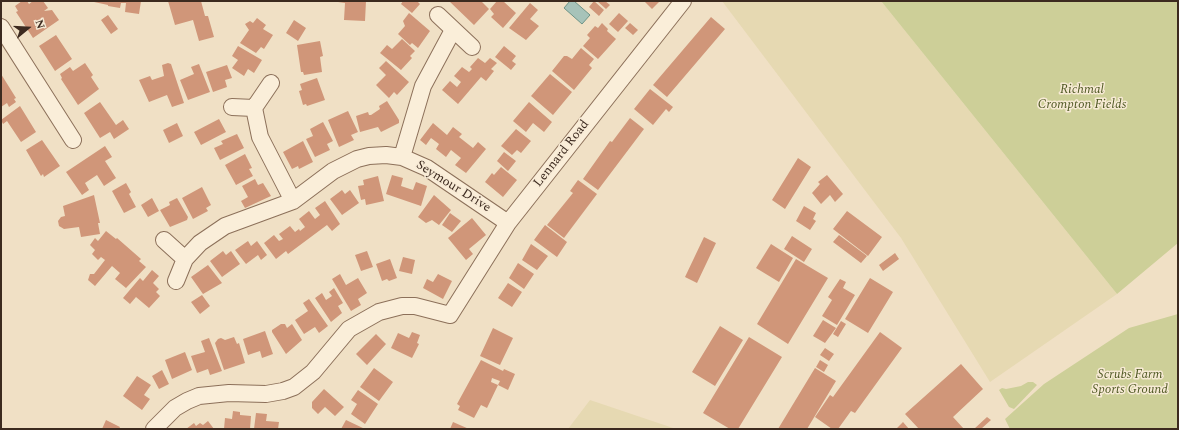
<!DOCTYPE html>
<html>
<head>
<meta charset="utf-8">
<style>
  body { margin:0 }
  #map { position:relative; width:1179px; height:430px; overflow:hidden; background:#f0e0c5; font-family:Spectral,serif }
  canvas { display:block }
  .frame { position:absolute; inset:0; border:2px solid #3c2a1f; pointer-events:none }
  .north { position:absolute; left:8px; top:8px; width:40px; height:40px; -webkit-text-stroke:3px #f7ead5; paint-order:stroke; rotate:72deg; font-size:11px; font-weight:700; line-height:16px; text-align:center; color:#3c2a1f }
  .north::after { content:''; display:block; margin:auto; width:14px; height:18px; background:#3c2a1f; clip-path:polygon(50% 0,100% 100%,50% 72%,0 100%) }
</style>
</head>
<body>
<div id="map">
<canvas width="1179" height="430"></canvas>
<div class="frame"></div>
<div class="north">N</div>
</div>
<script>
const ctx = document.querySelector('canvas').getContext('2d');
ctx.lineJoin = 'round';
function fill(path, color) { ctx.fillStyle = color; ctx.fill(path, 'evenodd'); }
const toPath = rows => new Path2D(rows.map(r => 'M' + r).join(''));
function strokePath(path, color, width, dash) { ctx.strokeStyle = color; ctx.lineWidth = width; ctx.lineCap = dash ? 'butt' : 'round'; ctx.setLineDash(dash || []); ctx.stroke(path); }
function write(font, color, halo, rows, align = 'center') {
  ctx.font = font + ' Spectral,serif'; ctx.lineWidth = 3; ctx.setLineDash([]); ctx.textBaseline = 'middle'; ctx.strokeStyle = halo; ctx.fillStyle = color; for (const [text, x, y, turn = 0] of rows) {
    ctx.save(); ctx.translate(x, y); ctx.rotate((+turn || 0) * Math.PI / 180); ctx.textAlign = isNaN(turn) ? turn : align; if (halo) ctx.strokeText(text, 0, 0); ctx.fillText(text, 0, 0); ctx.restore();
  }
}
const farmland = toPath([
  [722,1,881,1,1117,294,990,382,901,238],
  [590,400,676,429,568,429]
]);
const green = toPath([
  [881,1,1178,1,1178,243,1117,294],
  [1178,314,1178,429,1010,429,1005,419,1044,384,1129,328],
  [1028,382,1033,382,1037,385,1014,409,1009,407,999,390,1002,388,1006,389,1021,386]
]);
const water = toPath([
  [570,1,574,1,590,15,582,24,564,8,570,1]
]);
const building = toPath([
  [22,1,27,1,29,4,33,1,34,2,43,1,48,8,44,11,52,10,59,20,33,38,16,12,18,11,15,6],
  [95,1,141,1,139,14,125,12,126,3,121,3,120,8,108,6,108,5,94,2],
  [168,1,201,1,205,16,208,16,214,37,199,41,193,20,175,25],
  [331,1,366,1,365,21,344,20,345,3],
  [403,1,417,1,420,4,412,13,401,4],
  [449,1,481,1,489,9,474,25],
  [497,1,503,1,516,13,503,28,491,17,494,14,490,9],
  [594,1,604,10,599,16,589,7],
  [597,1,605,1,610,5,606,9],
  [644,1,660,1,652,9],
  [530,3,538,10,530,19,539,26,526,40,509,28],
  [409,13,430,31,418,48,412,43,410,45,398,34,405,26,403,21],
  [619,13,628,21,618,32,609,24],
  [108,15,118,29,111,34,101,20],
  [711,17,725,29,667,97,653,85],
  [257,18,266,25,263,29,273,35,264,49,261,47,256,53,240,43,249,30,245,24,250,21,253,23],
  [294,20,306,28,298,41,286,33],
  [602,23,608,29,607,31,616,39,598,59,583,46,590,38,587,35,595,26,598,28],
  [630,23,638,30,633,35,625,28],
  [56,35,72,59,55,71,39,46],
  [402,39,415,51,410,56,412,58,401,70,380,53,387,45,392,49],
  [320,41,323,56,320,57,322,72,304,75,303,72,301,72,297,45],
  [238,46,262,60,254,73,248,69,244,76,232,68,238,60,232,56],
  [504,46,516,56,512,61,516,64,511,70,495,57],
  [581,48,594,59,589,65,592,68,574,90,552,71,564,56,567,56,572,59],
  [478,58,485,63,490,58,497,63,491,69,494,71,486,81,481,77,458,104,442,90,450,81,457,87,461,82,454,76,462,67,469,72,472,69,470,67],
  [386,61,409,82,397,95,394,92,389,98,376,85,386,75,379,68],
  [85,63,93,75,91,77,99,89,78,105,61,79,62,78,60,74,70,67,73,71],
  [168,63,171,64,184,103,172,107,167,95,149,102,139,80,150,76,152,80,164,76,162,65],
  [199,64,210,92,188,100,180,80,194,74,191,67],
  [227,65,232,78,225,80,227,87,213,92,206,72],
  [1,74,16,98,14,99,16,102,9,107,7,103,1,107],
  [550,74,572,92,553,115,531,96],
  [317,78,325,100,307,106,306,104,303,105,299,91,302,90,300,84],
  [650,89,673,107,669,112,666,109,653,125,634,109],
  [387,101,399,120,399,123,381,132,378,127,360,132,356,116,368,112,369,115,371,115,380,109,379,106],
  [100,102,116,125,123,120,129,129,114,139,110,132,100,138,84,113],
  [529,102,552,122,544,132,533,123,526,132,513,121],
  [20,106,36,132,21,142,7,121,3,124,1,120],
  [348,111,358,132,351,135,354,140,339,147,328,120],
  [630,118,644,129,598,190,583,179,610,141,612,142],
  [219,119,226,132,201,145,194,132],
  [323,122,333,141,327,144,330,150,315,157,306,139,313,136,310,129],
  [177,123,183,136,169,143,163,130],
  [433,123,447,135,453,127,462,134,459,137,473,148,478,142,486,149,466,173,455,165,461,158,451,150,446,157,436,149,439,144,431,138,426,145,420,140],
  [516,129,531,141,521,153,517,150,512,155,501,146],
  [237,134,244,148,220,160,214,148,223,144,221,141],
  [42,140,60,166,44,177,43,174,41,176,26,150],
  [303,141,313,162,299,169,298,166,292,169,283,152],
  [105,146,112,157,105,161,116,178,104,186,97,175,85,183,89,190,82,195,66,172],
  [504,152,516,161,508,171,497,161],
  [245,154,252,168,249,169,253,176,236,185,225,165],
  [798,158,811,167,785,209,772,200],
  [501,167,517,180,503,197,485,182,492,173,494,175],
  [392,175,403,178,401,186,413,190,416,182,427,186,421,206,386,194],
  [827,175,843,194,835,202,830,195,821,204,812,193,820,184,818,182],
  [378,176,384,201,366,205,365,199,361,200,358,186,364,185,363,180],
  [255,179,258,185,263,183,271,196,245,208,241,201,248,197,242,186],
  [578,180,597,194,564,238,547,225,573,193,570,191],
  [126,183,131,192,129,194,136,207,124,213,112,191],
  [202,187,211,205,206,208,208,211,193,219,182,198],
  [342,190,345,194,350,190,359,203,342,215,330,199],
  [94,195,100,223,98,223,100,234,81,237,79,227,64,229,59,226,58,221,61,217,65,216,63,206],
  [434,195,451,210,439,225,432,220,426,223,418,217],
  [152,198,159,211,148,217,141,205],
  [177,198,188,217,187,220,170,227,160,210,170,205,169,202],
  [325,201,340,224,332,231,327,225,288,254,286,251,276,259,264,243,274,235,279,241,283,239,279,234,290,226,295,232,299,229,300,231,305,227,299,219,309,211,315,219,320,215,315,208],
  [804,206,816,213,813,219,816,221,810,230,796,221],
  [847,211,882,237,868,256,833,229],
  [450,213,461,221,452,232,442,225],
  [472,218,486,235,469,249,473,254,466,260,448,238],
  [545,225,567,242,557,257,534,240],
  [106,231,116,239,117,238,141,259,139,261,146,267,126,288,115,279,120,273,112,266,95,286,88,280,90,274,94,274,105,260,101,257,98,260,92,254,95,250,90,245,95,238,98,241],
  [839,235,867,256,861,263,833,242],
  [792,236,812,249,804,262,784,249],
  [704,237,716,243,697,283,685,277],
  [248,241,251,246,257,241,267,255,261,260,258,255,246,264,235,250],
  [531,244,548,256,537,270,522,260],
  [771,244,793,258,779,282,756,268],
  [223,251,226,255,231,251,240,264,222,277,210,261],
  [367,251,373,267,361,271,355,255],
  [895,253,899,259,883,271,879,265],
  [403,257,415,260,412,274,399,271],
  [390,259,397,278,389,281,387,279,382,281,376,264],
  [796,259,828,278,788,344,757,324],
  [518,263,534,274,524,289,509,278],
  [208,265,222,283,203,294,191,277],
  [152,270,159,276,153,283,159,289,156,292,160,296,149,308,136,297,130,304,123,298,140,278,143,281],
  [340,274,346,285,358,278,367,293,358,299,361,305,351,311,332,279],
  [438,274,452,281,443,299,423,288,427,279,433,282],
  [870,278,893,292,868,333,845,319],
  [840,279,846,282,843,288,855,295,837,325,822,316,832,300,828,297],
  [508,283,522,292,512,307,498,298],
  [334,288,343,303,338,306,342,313,331,322,315,298,322,293,326,300,332,296,329,292],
  [202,295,210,306,200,314,191,302],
  [309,299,328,326,319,333,315,327,304,334,295,320,308,311,303,303],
  [823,320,836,328,825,343,813,336],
  [841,321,846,324,838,337,833,334],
  [281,324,285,324,287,328,292,324,302,340,286,354,272,332,272,330],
  [720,326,743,340,715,386,692,372],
  [493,328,513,338,500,365,480,356],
  [265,331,273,354,262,358,260,351,248,355,243,339],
  [412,332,420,335,417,343,419,344,412,358,391,348,398,333,409,338],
  [880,332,902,348,855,413,851,411,838,429,832,429,815,417,830,395,833,397],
  [376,334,386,344,367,365,356,354],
  [234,337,237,344,239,343,245,363,224,370,215,343,218,339,221,338,225,340],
  [749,337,782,357,738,429,730,429,703,413],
  [209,338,222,371,210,375,208,369,197,373,191,356,205,352,201,341],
  [825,348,834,354,829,361,820,355],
  [185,352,192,370,172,379,165,360],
  [481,360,503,371,504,369,515,374,508,390,498,385,500,381,492,378,491,382,498,385,487,408,481,405,474,418,458,410,460,406,457,404],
  [820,360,828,365,824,372,816,367],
  [961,364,983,389,953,417,964,429,919,429,905,414],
  [374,368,393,382,379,401,360,387],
  [815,368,836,381,807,429,778,429],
  [162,370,169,384,159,389,152,376],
  [137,376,151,385,144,395,150,399,142,410,123,396],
  [324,389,344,407,335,416,325,407,318,414,312,408,312,402],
  [358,390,378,404,365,424,351,414,357,404,351,400],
  [233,411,240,412,240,415,251,416,250,429,224,429,225,418,232,419],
  [256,413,267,414,266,421,279,422,278,429,254,429],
  [987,417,991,420,981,429,974,429],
  [106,420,120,427,119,429,102,429],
  [346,420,365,429,341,429],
  [208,421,214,429,186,429,194,423,196,426,200,423,203,425],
  [453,422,469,429,450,429],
  [903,422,909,429,896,429]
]);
const street = toPath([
  [438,15,472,47],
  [1,27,73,140],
  [232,107,254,108,271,83],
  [254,108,260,137,293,201],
  [402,157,423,86,453,30],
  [164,240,185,259],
  [176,281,185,259,200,243,225,226,293,201,333,171,357,159,369,156,386,155,402,157,427,168,508,223],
  [154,429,175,408,187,401,199,396,229,393,266,394,283,391,294,387,313,372,349,329,379,312,402,306,415,306,450,315,508,223,683,1]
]);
const parkNames = [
  ["Richmal",1082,90],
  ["Crompton Fields",1082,105],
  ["Scrubs Farm",1130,375],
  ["Sports Ground",1130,390]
];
const streetNames = [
  ["Lennard Road",562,154,-52],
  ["Seymour Drive",453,187,32]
];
fill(farmland, '#e6d9b2');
fill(green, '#cdcf98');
fill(water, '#a7c3b9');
strokePath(water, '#6d9386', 1);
fill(building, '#d09679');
strokePath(street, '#8c705a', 18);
strokePath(street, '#faeed9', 16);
write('italic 13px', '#505924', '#f7ead5', parkNames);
write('13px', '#3c2a1f', '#f7ead5', streetNames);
</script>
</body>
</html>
